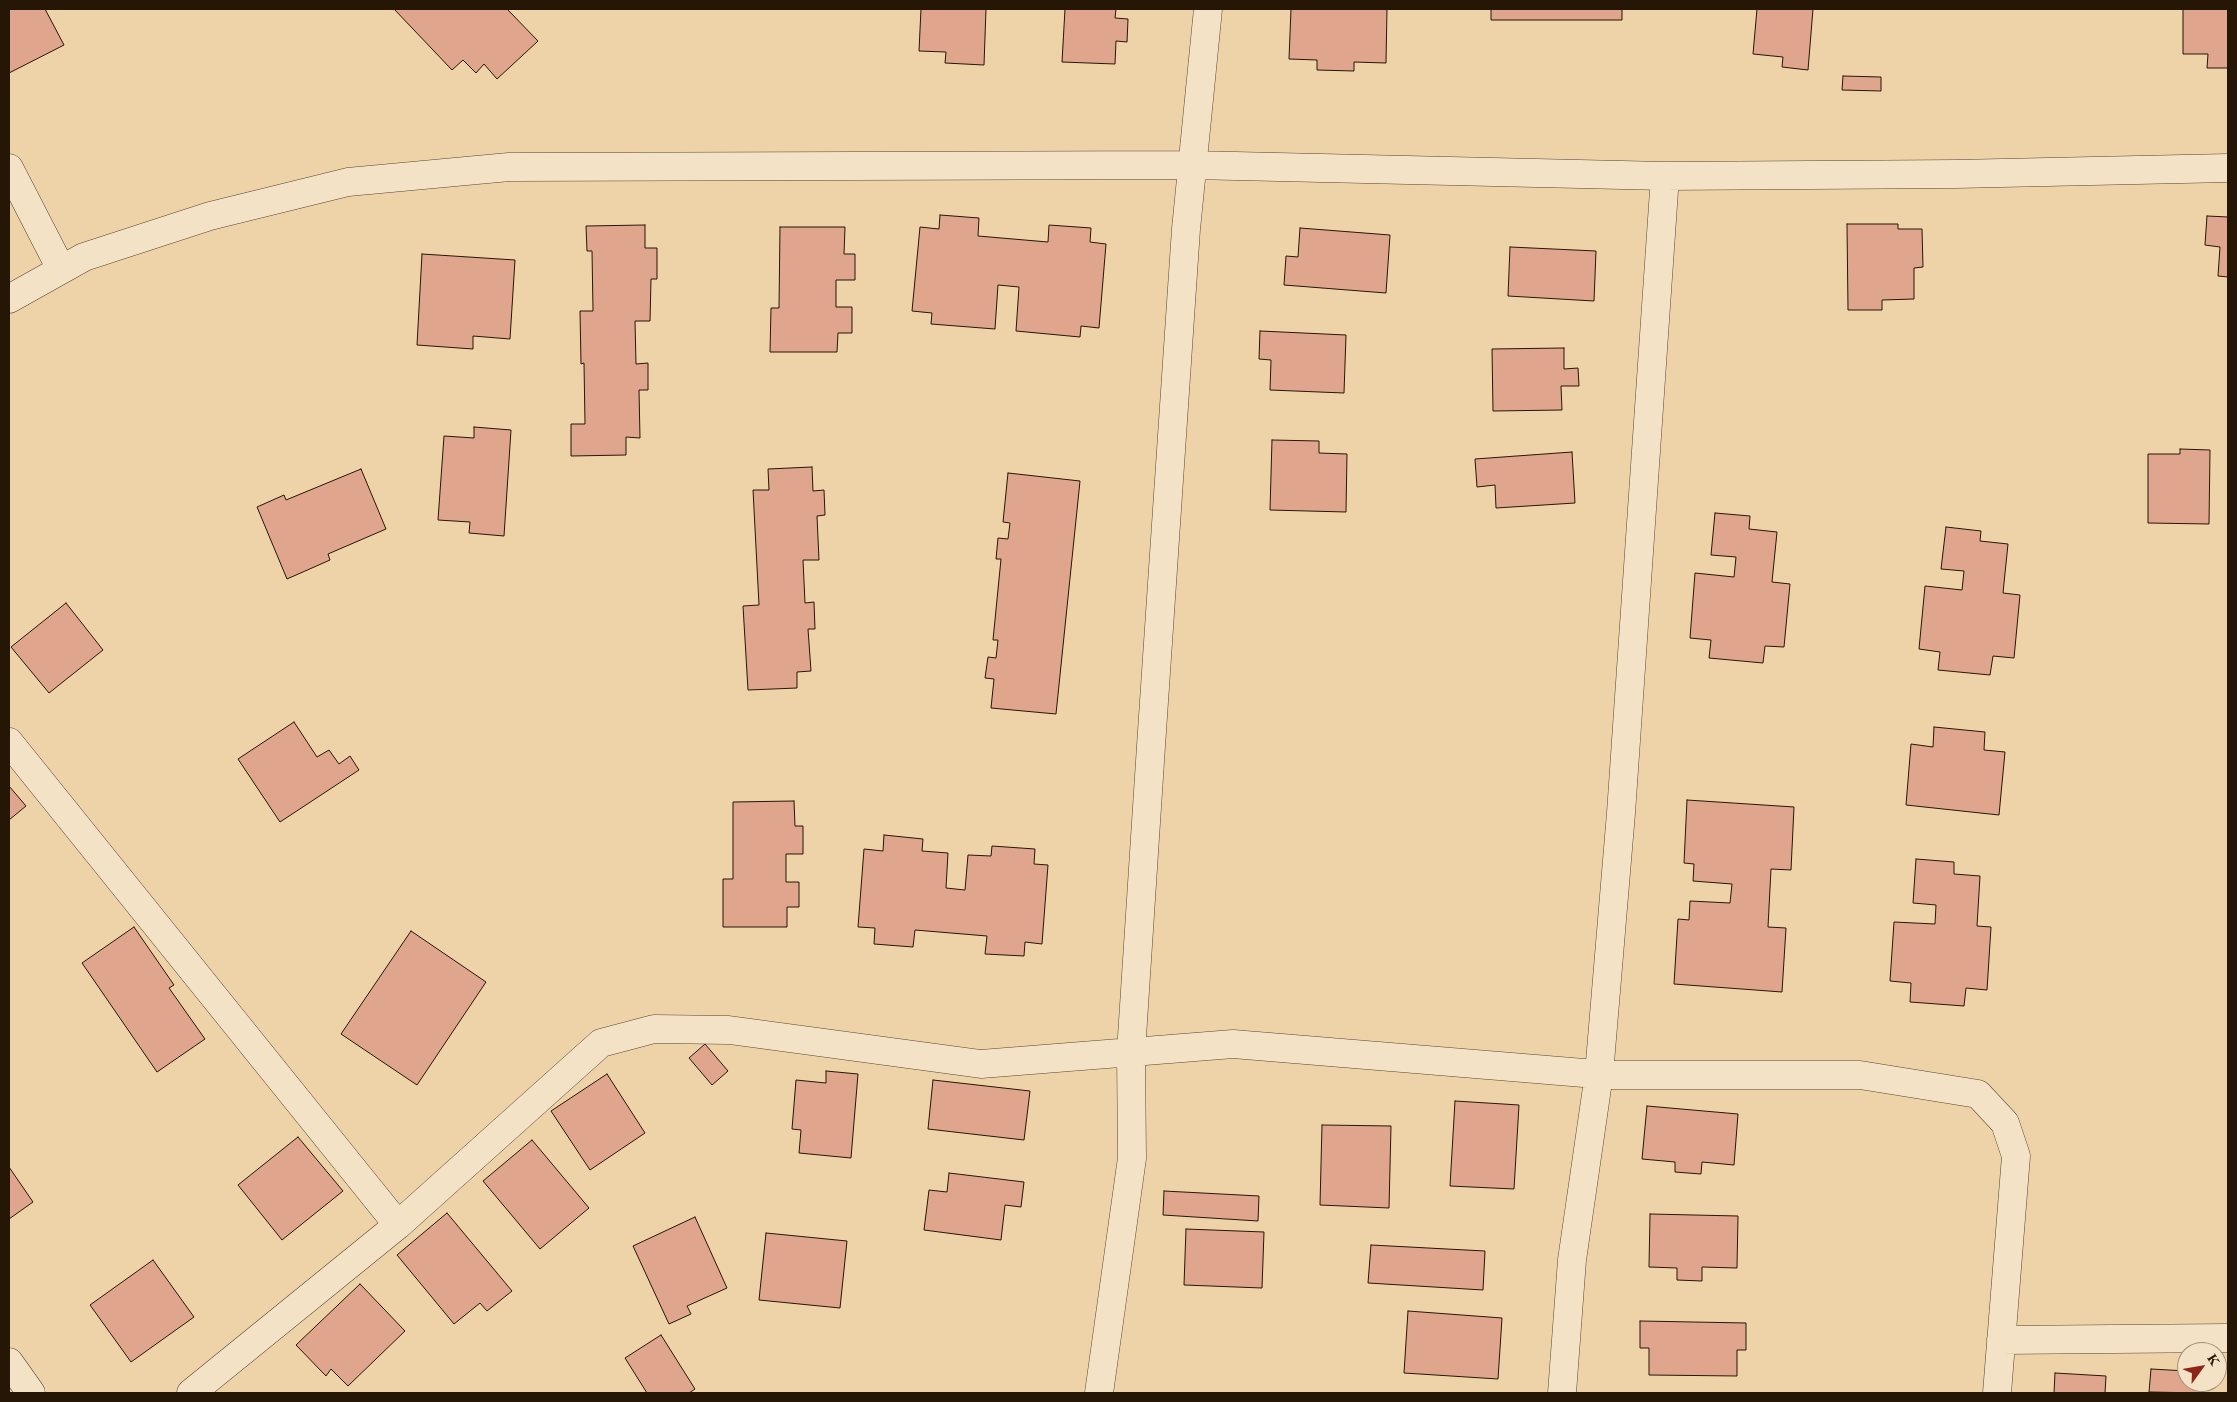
<!DOCTYPE html>
<html>
<head>
<meta charset="utf-8">
<style>
  body { margin:0 }
  #map { position:relative; width:2237px; height:1402px; overflow:hidden; background:#eed3a9; font-family:"EB Garamond",serif }
  canvas { display:block }
  .frame { position:absolute; inset:0; border:10px solid #251606; pointer-events:none }
  .north { position:absolute; left:2177px; top:1342px; width:50px; height:50px; box-sizing:border-box; background:#f4e2c7; border:1px solid #a1907a; border-radius:50%; rotate:58deg; font-size:14px; font-weight:700; line-height:20px; text-align:center; color:#251606 }
  .north::after { content:''; display:block; margin:auto; width:18px; height:22px; background:#8f2418; clip-path:polygon(50% 0,100% 100%,50% 72%,0 100%) }
</style>
</head>
<body>
<div id="map">
<canvas width="2237" height="1402"></canvas>
<div class="frame"></div>
<div class="north">K</div>
</div>
<script>
const ctx = document.querySelector('canvas').getContext('2d');
ctx.lineJoin = 'round';
function fill(path, color) { ctx.fillStyle = color; ctx.fill(path, 'evenodd'); }
const toPath = rows => new Path2D(rows.map(r => 'M' + r).join(''));
function strokePath(path, color, width, dash) { ctx.strokeStyle = color; ctx.lineWidth = width; ctx.lineCap = dash ? 'butt' : 'round'; ctx.setLineDash(dash || []); ctx.stroke(path); }
const building = toPath([
  [9,9,45,9,64,45,9,73,9,9],
  [394,9,507,9,538,41,497,79,484,64,476,73,463,60,452,70,394,9],
  [921,9,986,9,984,65,945,63,946,52,919,51,921,9],
  [1065,9,1116,9,1115,18,1128,19,1127,42,1116,41,1115,64,1062,62,1065,9],
  [1291,9,1387,9,1386,63,1354,62,1354,71,1317,70,1317,60,1289,59,1291,9],
  [1491,9,1622,9,1622,20,1491,20,1491,9],
  [1757,9,1813,9,1808,70,1782,67,1783,57,1753,54,1757,9],
  [2183,9,2228,9,2228,68,2207,68,2208,54,2183,54,2183,9],
  [1843,76,1881,77,1881,91,1842,90,1843,76],
  [940,215,979,218,978,236,1048,242,1049,225,1091,228,1090,242,1106,244,1099,328,1081,326,1080,337,1016,331,1019,287,998,285,995,329,931,324,932,313,912,311,920,227,939,229,940,215],
  [2207,216,2228,217,2228,277,2218,276,2220,247,2205,245,2207,216],
  [1847,224,1898,224,1898,229,1922,229,1923,267,1914,268,1914,299,1882,300,1882,310,1848,310,1847,224],
  [645,225,645,248,657,248,657,279,651,279,650,321,635,321,636,364,648,363,648,390,639,390,640,438,626,437,626,455,571,456,571,424,585,424,584,363,581,364,580,311,593,311,592,251,587,251,586,226,645,225],
  [780,227,845,227,844,254,855,254,855,280,836,280,836,307,852,307,852,333,838,333,837,352,770,352,771,308,779,308,780,227],
  [1300,228,1390,235,1386,293,1284,285,1286,256,1298,257,1300,228],
  [1510,247,1596,251,1594,301,1508,296,1510,247],
  [422,254,515,260,510,339,473,336,473,349,417,345,422,254],
  [1260,331,1346,335,1344,393,1270,390,1271,360,1259,359,1260,331],
  [1564,348,1564,369,1578,368,1579,386,1561,386,1562,410,1493,411,1492,349,1564,348],
  [474,427,511,430,504,536,469,533,470,522,438,520,444,436,474,438,474,427],
  [1272,440,1319,441,1319,453,1347,454,1346,512,1270,510,1272,440],
  [2180,449,2210,450,2209,524,2148,523,2148,454,2180,454,2180,449],
  [1572,452,1575,503,1496,508,1495,485,1477,487,1475,459,1572,452],
  [812,467,813,491,824,490,825,515,817,516,819,560,803,560,805,603,814,602,815,629,808,629,811,671,797,672,797,688,748,690,743,606,759,605,753,490,769,490,768,469,812,467],
  [361,469,386,529,328,554,330,560,287,579,257,507,284,495,286,500,361,469],
  [1008,473,1080,481,1056,714,991,708,994,679,985,678,988,657,996,658,998,640,993,640,1001,559,996,559,998,538,1008,539,1010,523,1003,522,1008,473],
  [1715,513,1750,516,1749,529,1777,532,1772,582,1790,584,1784,647,1765,646,1763,663,1709,658,1711,640,1690,638,1695,573,1734,577,1736,557,1711,555,1715,513],
  [1946,527,1981,531,1980,541,2008,544,2003,593,2020,595,2014,658,1993,656,1990,675,1938,670,1940,652,1919,649,1925,586,1962,590,1964,571,1941,569,1946,527],
  [66,603,103,650,49,693,11,647,66,603],
  [294,722,317,757,329,750,339,764,350,756,359,770,280,822,238,759,294,722],
  [1934,727,1985,732,1984,750,2005,752,1999,815,1906,805,1911,744,1933,747,1934,727],
  [9,786,26,806,9,820,9,786],
  [1687,800,1794,807,1791,870,1771,869,1768,927,1786,928,1782,992,1674,984,1678,919,1689,920,1690,901,1730,903,1732,884,1693,881,1694,864,1684,863,1687,800],
  [794,801,795,826,803,826,803,854,786,854,786,882,799,882,799,907,787,907,787,927,723,927,723,879,733,879,733,802,794,801],
  [884,835,923,839,922,851,948,853,946,888,965,890,968,855,991,856,992,846,1035,849,1034,864,1048,865,1042,944,1025,942,1024,956,985,954,987,936,915,930,913,947,874,944,875,928,858,927,864,849,883,851,884,835],
  [1916,859,1954,862,1954,874,1980,876,1977,926,1991,927,1987,990,1966,988,1964,1006,1910,1002,1911,983,1890,981,1894,922,1935,924,1936,905,1913,903,1916,859],
  [134,927,174,985,169,988,205,1039,157,1072,82,963,134,927],
  [411,931,486,982,417,1085,341,1034,411,931],
  [705,1044,728,1071,712,1085,689,1058,705,1044],
  [826,1071,858,1074,851,1158,799,1153,801,1130,792,1129,796,1080,826,1083,826,1071],
  [607,1074,645,1133,590,1170,551,1111,607,1074],
  [933,1080,1030,1091,1024,1140,928,1129,933,1080],
  [1455,1101,1519,1105,1514,1189,1450,1186,1455,1101],
  [1647,1106,1738,1114,1734,1165,1702,1162,1701,1174,1675,1172,1675,1162,1642,1159,1647,1106],
  [1322,1125,1391,1126,1389,1208,1320,1205,1322,1125],
  [298,1137,343,1191,282,1240,238,1185,298,1137],
  [532,1140,589,1208,540,1249,483,1181,532,1140],
  [9,1167,33,1202,9,1219,9,1167],
  [949,1173,1024,1182,1021,1207,1005,1205,1001,1240,924,1230,929,1190,947,1192,949,1173],
  [1164,1191,1259,1196,1258,1221,1163,1215,1164,1191],
  [447,1213,512,1291,487,1311,480,1303,454,1324,397,1255,447,1213],
  [1650,1214,1738,1216,1737,1268,1702,1267,1702,1281,1677,1280,1677,1268,1649,1267,1650,1214],
  [695,1217,727,1288,687,1306,691,1314,669,1324,633,1246,695,1217],
  [1186,1229,1264,1232,1262,1288,1184,1285,1186,1229],
  [766,1233,847,1241,840,1308,759,1300,766,1233],
  [1371,1245,1485,1251,1483,1290,1368,1283,1371,1245],
  [153,1260,194,1317,131,1362,90,1305,153,1260],
  [360,1284,405,1331,348,1386,331,1369,326,1376,296,1345,360,1284],
  [1408,1311,1502,1318,1498,1379,1404,1373,1408,1311],
  [1640,1321,1746,1323,1746,1350,1737,1350,1737,1376,1649,1375,1649,1348,1640,1348,1640,1321],
  [661,1335,695,1389,689,1393,647,1393,625,1358,661,1335],
  [2151,1369,2187,1371,2187,1382,2203,1382,2203,1393,2149,1392,2151,1369],
  [2055,1373,2106,1376,2105,1393,2054,1393,2055,1373]
]);
const minor = toPath([
  [9,168,61,269],
  [9,299,84,257,210,216,348,182,509,167,1192,165,1665,176],
  [9,742,398,1225],
  [2001,1340,2228,1338],
  [9,1362,31,1393],
  [191,1393,398,1225,601,1043,654,1029,729,1030,981,1064,1233,1044,1608,1075,1860,1075,1978,1094,2005,1123,2016,1156,1997,1393],
  [1099,1393,1132,1158,1131,1052,1151,746,1186,229,1208,9],
  [1562,1393,1572,1260,1599,1074,1621,813,1665,176,1956,174,2228,168]
]);
fill(building, '#dfa58d');
strokePath(building, '#251606', 1);
strokePath(minor, '#57452f', 29);
strokePath(minor, '#f4e2c7', 28);
</script>
</body>
</html>
